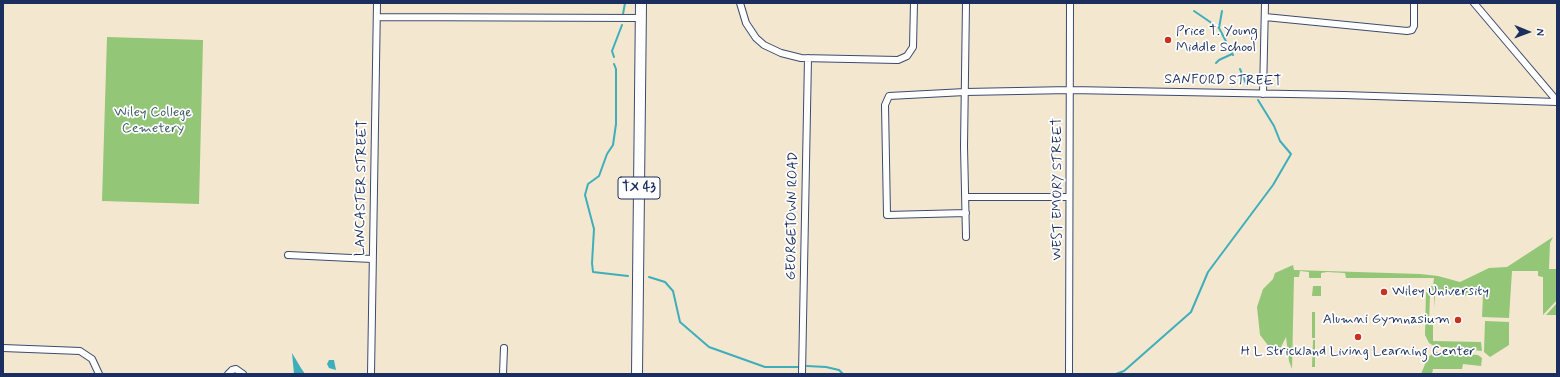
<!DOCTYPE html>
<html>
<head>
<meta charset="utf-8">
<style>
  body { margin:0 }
  #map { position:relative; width:1560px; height:377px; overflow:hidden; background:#f4e7d0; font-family:Mynerve,sans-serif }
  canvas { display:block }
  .frame { position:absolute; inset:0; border:4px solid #1b2f5e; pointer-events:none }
  .north { position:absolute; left:1508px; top:12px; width:40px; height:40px; -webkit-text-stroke:3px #fff; paint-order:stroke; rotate:91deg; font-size:11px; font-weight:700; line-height:16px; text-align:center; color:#1b2f5e }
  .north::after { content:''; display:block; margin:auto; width:14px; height:18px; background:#1b2f5e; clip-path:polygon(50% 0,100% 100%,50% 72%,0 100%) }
</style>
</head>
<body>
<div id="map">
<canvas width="1560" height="377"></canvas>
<div class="frame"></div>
<div class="north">N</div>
</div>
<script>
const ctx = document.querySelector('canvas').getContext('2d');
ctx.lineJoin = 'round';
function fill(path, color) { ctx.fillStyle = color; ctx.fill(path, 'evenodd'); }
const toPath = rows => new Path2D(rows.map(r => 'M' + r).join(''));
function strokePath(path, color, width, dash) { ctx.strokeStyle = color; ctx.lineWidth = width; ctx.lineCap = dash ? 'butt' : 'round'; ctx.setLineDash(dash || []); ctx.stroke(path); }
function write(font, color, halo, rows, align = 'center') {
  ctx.font = font + ' Mynerve,sans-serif'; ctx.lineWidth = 3.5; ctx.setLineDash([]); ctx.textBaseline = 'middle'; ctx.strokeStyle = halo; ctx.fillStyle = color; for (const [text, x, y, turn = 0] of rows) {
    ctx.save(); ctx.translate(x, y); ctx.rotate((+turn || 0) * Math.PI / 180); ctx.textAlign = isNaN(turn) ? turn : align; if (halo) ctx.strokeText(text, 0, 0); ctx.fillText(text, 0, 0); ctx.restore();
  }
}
const green = toPath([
  [107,37,203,40,199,204,102,201],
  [1553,237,1550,243,1549,269,1557,269,1557,300,1543,315,1543,277,1538,276,1538,271,1512,271,1509,318,1482,317,1483,296,1435,295,1434,308,1434,292,1429,286,1433,286,1434,278,1346,278,1345,273,1327,272,1321,273,1321,278,1309,278,1309,272,1300,271,1299,277,1294,277,1292,369,1289,361,1286,337,1277,355,1271,354,1267,344,1260,335,1257,307,1263,289,1273,279,1275,273,1293,265,1294,270,1420,274,1438,276,1460,282,1489,268,1507,267],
  [1313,286,1321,286,1321,296,1312,296],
  [1426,292,1430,294,1429,325,1433,325,1433,341,1481,342,1482,351,1434,346,1429,343,1425,335],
  [1557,303,1557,315,1546,315],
  [1312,312,1315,312,1315,338,1312,338],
  [1485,321,1509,322,1509,345,1490,357,1484,352],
  [1313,340,1315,340,1315,367,1312,367],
  [1435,352,1478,355,1482,358,1481,366,1463,364,1462,369,1433,369,1432,374,1421,374,1428,357]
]);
const water = toPath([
  [292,353,301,368,305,374,294,374],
  [329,360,334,360,336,370,329,368,327,364]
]);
const stream = toPath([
  [1194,11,1219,28,1233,55],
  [623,14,625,3],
  [1219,28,1222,11],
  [614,57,612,51,622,25],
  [1216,63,1219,60,1232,54],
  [614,64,616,69,616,124,613,145,607,154,599,176,588,184,585,195,594,229,592,263,593,272,628,276],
  [1240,69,1247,86],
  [649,277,665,282,673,291,680,322,709,347,765,367,798,367],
  [807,366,826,367,839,370,843,374],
  [1116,374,1124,371,1191,312,1208,272,1273,185,1291,154,1280,141,1274,126,1258,100]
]);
const minor = toPath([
  [740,3,746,23,756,38,764,45,781,53,801,58,898,60,907,56,913,47,914,3],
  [966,3,964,146,966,237],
  [1474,3,1557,101],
  [377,17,641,18],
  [1265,17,1407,31,1412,30,1414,26,1414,3],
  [1263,94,1265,3],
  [966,197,1069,197],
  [966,213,887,215,885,105,889,96,965,92,1070,90,1344,95,1557,102],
  [288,255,372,259],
  [3,348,80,351,92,359,99,374],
  [228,374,232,370,236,369,243,374],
  [371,374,377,3],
  [503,374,504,348],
  [802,374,808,58],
  [1069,374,1070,3]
]);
const primary = toPath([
  [637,374,641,3]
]);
const markers = [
  [1168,40,4,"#c8321e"],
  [1384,292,4,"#c8321e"],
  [1458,320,4,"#c8321e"],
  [1358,337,4,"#c8321e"]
];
const shields = [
  [639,188,42]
];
const shieldNames = [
  ["TX 43",639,188]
];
const poiNames = [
  ["Price T. Young",1176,32],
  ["Middle School",1176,48],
  ["Wiley University",1392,292],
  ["Alumni Gymnasium",1450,320,"right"],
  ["H L Strickland Living Learning Center",1358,352,"center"]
];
const streetNames = [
  ["SANFORD STREET",1223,81,1],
  ["LANCASTER STREET",362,188,-89],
  ["WEST EMORY STREET",1058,189,-90],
  ["GEORGETOWN ROAD",793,216,-89]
];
const parkNames = [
  ["Wiley College",153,113],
  ["Cemetery",153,129]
];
fill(green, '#93c676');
fill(water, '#3eaeba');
strokePath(stream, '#3eaeba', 2);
strokePath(minor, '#3c4b6f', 8);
strokePath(primary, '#3c4b6f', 12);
strokePath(minor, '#fff', 6);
strokePath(primary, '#fff', 10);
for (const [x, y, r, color] of markers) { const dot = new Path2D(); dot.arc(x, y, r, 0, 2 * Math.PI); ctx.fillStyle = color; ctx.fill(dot); strokePath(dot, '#fff', 1.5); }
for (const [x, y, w] of shields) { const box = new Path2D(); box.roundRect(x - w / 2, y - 11, w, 22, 3); ctx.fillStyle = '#fff'; ctx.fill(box); strokePath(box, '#1b2f5e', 1); }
write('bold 13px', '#1b2f5e', null, shieldNames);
write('14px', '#1b2f5e', '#fff', poiNames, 'left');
write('14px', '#1b2f5e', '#fff', streetNames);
write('14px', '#3f5c65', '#fff', parkNames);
</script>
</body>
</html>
